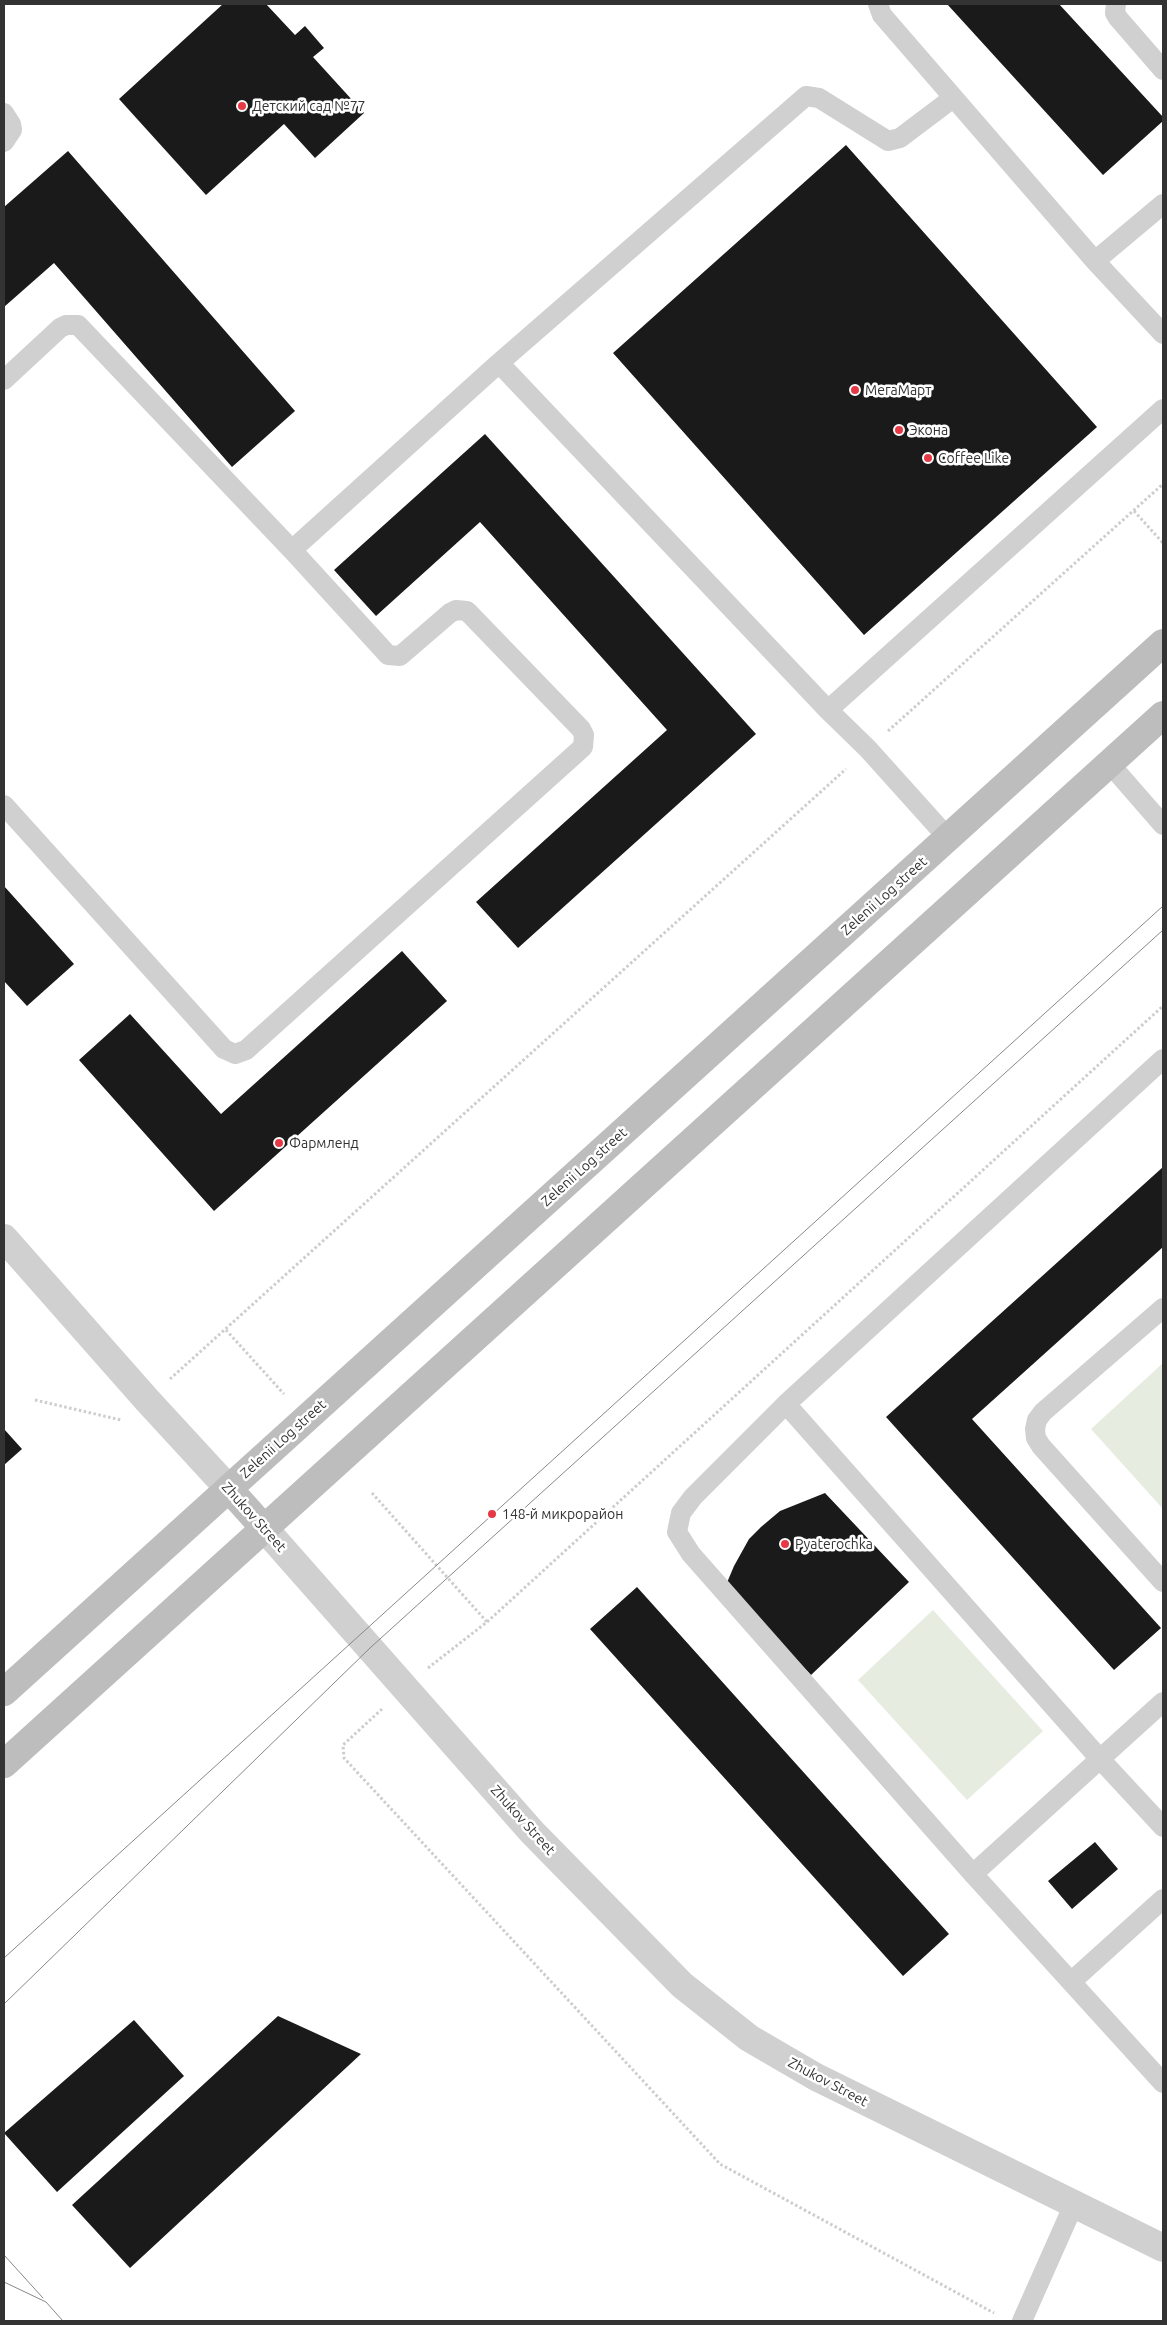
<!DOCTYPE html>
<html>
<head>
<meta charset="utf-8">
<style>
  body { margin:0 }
  #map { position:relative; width:1167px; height:2325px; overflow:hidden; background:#fff; font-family:Ubuntu,sans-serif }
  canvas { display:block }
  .frame { position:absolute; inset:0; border:5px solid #333; pointer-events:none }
</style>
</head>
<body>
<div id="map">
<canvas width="1167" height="2325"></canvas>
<div class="frame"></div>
</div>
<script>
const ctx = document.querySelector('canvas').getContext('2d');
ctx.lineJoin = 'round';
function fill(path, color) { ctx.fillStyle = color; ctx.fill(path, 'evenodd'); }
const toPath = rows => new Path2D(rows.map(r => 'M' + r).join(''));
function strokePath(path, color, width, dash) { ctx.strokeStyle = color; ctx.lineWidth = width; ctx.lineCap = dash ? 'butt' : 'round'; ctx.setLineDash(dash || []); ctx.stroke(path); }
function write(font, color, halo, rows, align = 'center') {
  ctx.font = font + ' Ubuntu,sans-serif'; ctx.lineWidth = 5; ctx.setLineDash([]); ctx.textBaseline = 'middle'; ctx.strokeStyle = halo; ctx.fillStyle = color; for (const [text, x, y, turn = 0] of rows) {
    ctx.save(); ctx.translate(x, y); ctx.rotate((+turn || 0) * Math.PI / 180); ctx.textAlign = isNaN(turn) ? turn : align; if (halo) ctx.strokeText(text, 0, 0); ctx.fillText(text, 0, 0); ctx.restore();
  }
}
const green = toPath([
  [1163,1363,1163,1509,1091,1429],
  [933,1610,1043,1731,967,1800,858,1680]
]);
const building = toPath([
  [223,4,266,4,295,35,305,26,324,48,313,57,364,113,315,158,284,124,206,195,119,99],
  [947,4,1059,4,1163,117,1163,121,1103,175],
  [846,145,1097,427,864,635,613,353],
  [68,151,295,411,232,467,54,263,4,307,4,207],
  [485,434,756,734,518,948,476,902,667,730,480,522,376,616,334,570],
  [4,886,74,964,27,1006,4,981],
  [402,951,447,1001,214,1211,79,1060,130,1014,221,1114],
  [1163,1167,1163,1247,972,1419,1161,1628,1114,1670,886,1417],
  [4,1429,22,1449,4,1465],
  [825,1493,909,1582,811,1675,726,1585,734,1566,749,1539,761,1527,780,1511],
  [637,1587,949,1934,903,1976,590,1629],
  [1095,1842,1118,1869,1072,1909,1048,1881],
  [278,2016,361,2054,130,2268,72,2205],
  [134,2020,184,2076,57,2192,4,2133]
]);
const path = toPath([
  [1134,511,1163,543],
  [888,731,1163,484],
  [226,1330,284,1394],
  [170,1379,846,769],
  [35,1400,121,1420],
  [372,1493,487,1622],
  [428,1668,487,1622,1163,1006],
  [382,1709,343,1745,344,1758,720,2164,994,2313]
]);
const service = toPath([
  [878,4,882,15,1095,261,1163,334],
  [1116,4,1115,13,1118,18,1163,70],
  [4,113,11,124,12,130,4,142],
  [1095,261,1163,204],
  [499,363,806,96,819,98,888,141,900,138,953,98],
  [4,380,60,328,66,325,78,325,292,550],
  [828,710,1163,409],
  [1109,763,1163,825],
  [4,805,224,1049,235,1054,246,1050,583,747,584,735,581,729,467,611,456,610,450,613,400,656,388,655,292,550,499,363,828,710,868,749,948,838],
  [1163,1059,786,1404,693,1497,681,1513,677,1532,691,1554,973,1874,1163,2083],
  [1163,1308,1043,1412,1037,1420,1035,1429,1036,1438,1041,1446,1163,1582],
  [786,1404,1100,1759,1163,1827],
  [973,1874,1163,1702],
  [1072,1981,1163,1899],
  [1022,2321,1074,2204]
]);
const minor = toPath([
  [264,1528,532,1832,682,1985,749,2038,816,2077,1163,2248]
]);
const tertiary = toPath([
  [4,1238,147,1400,229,1489]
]);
const secondary = toPath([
  [229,1489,264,1528],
  [4,1692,1163,643],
  [4,1764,1163,715]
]);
const tram = toPath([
  [4,1958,1163,906],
  [4,2004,370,1648,1163,930],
  [4,2255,43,2298],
  [4,2282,46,2302,63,2321]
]);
const markers = [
  [242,106,5,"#e63946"],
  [855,390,5,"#e63946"],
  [899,430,5,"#e63946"],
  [928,458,5,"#e63946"],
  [279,1143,5,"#e63946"],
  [492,1514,5,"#e63946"],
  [785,1544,5,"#e63946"]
];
const poiNames = [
  ["Детский сад №77",252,106],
  ["МегаМарт",865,390],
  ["Экона",909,430],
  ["Coffee Like",938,458],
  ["Фармленд",289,1143],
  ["148-й микрорайон",502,1514],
  ["Pyaterochka",795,1544]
];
const streetNames = [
  ["Zelenii Log street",884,896,-42],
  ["Zelenii Log street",584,1167,-42],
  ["Zelenii Log street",283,1439,-42],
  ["Zhukov Street",254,1517,48],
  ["Zhukov Street",523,1820,48],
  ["Zhukov Street",828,2082,28]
];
fill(green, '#e6ecdf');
fill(building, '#1a1a1a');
strokePath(path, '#cdcdcd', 3, [2.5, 2.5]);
strokePath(service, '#d0d0d0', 20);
strokePath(minor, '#d0d0d0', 28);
strokePath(tertiary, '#d0d0d0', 28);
strokePath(secondary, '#bdbdbd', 28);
strokePath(tram, '#888', 1);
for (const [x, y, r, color] of markers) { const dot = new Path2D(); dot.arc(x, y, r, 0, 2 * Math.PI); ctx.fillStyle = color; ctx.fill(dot); strokePath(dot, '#fff', 2); }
write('14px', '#333', '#fff', poiNames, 'left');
write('14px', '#333', '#fff', streetNames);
</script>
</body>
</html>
